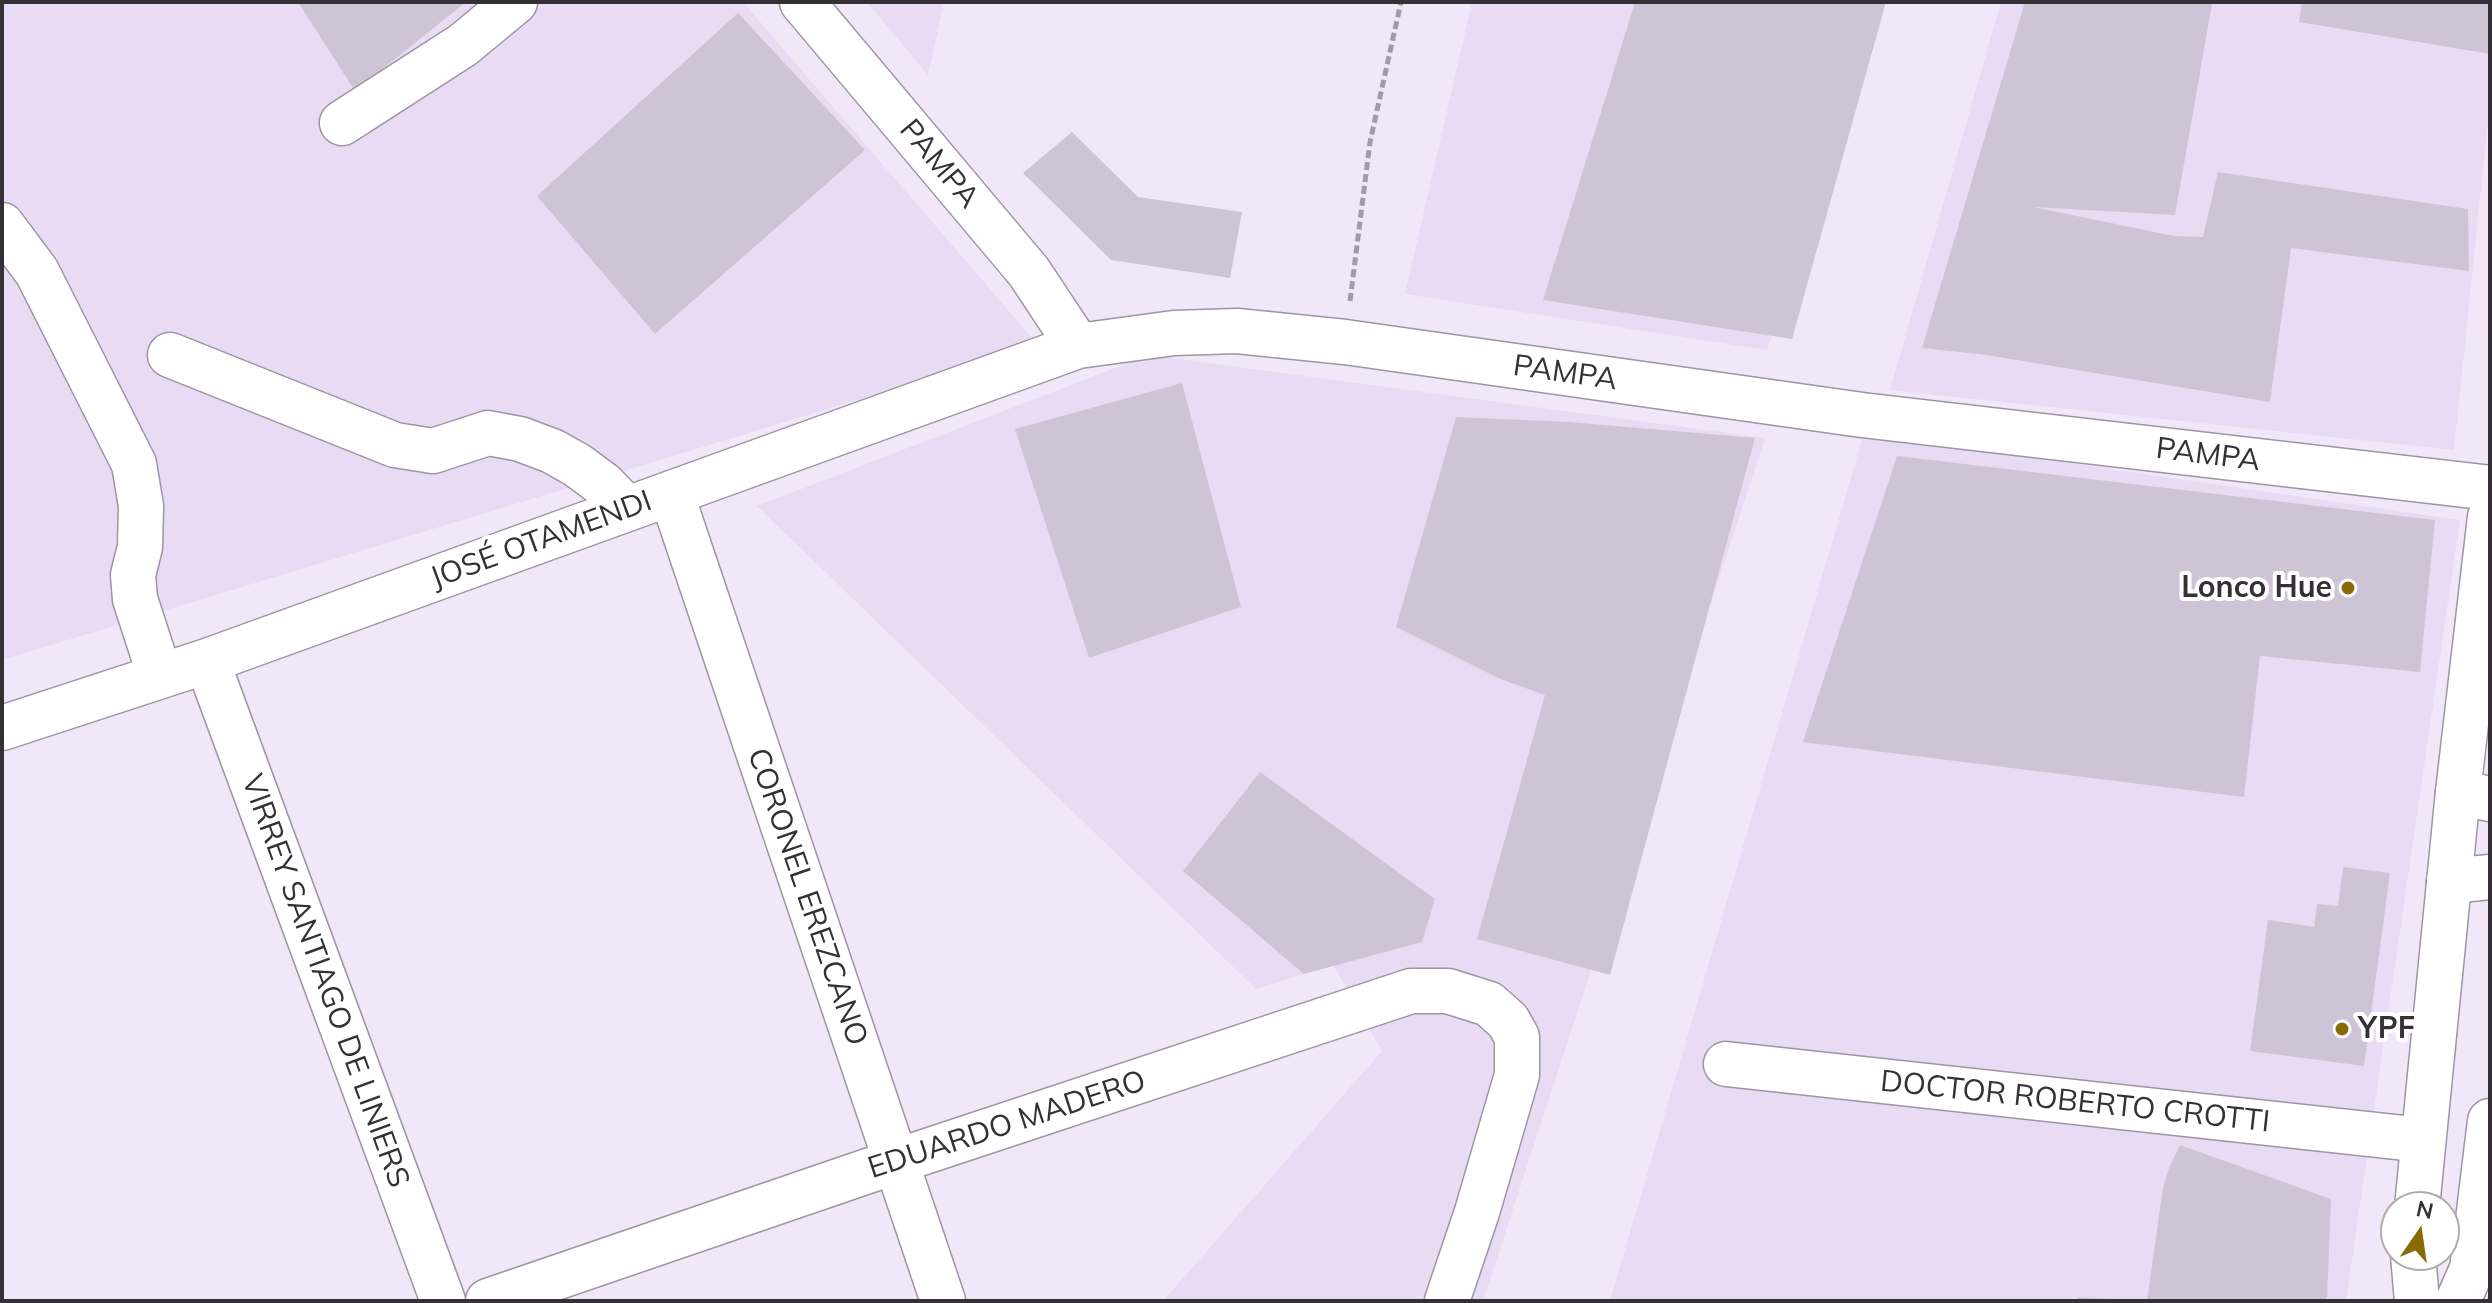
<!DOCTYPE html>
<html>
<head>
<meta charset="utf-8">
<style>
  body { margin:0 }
  #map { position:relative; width:2492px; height:1303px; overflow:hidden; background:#f2e7f9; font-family:Mulish,sans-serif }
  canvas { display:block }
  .frame { position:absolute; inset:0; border:4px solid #343036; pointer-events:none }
  .north { position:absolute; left:2380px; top:1191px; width:80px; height:80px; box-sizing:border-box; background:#fff; border:2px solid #aeacaf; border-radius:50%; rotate:13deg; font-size:22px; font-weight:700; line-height:32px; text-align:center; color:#343036 }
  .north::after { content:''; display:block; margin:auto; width:28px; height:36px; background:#886a06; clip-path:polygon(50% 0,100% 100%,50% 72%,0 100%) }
</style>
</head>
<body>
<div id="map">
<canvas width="2492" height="1303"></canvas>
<div class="frame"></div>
<div class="north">N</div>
</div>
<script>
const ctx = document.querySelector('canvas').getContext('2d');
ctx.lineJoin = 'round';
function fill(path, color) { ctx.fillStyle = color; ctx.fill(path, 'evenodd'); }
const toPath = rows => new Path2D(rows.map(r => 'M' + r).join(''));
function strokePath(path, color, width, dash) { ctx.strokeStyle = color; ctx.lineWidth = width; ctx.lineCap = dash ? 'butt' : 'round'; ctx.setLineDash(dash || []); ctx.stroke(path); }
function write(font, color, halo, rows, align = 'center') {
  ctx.font = font + ' Mulish,sans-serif'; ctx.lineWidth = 8; ctx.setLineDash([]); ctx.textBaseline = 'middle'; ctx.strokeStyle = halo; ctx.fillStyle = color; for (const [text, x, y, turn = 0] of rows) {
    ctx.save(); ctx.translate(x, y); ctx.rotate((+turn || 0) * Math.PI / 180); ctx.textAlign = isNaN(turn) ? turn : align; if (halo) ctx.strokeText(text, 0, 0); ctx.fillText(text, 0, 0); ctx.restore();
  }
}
const built = toPath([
  [2,2,743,2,1038,345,2,660],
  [867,2,944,2,928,75],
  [1472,2,1873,2,1767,350,1405,294],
  [2001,2,2490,2,2490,102,2454,450,1890,390],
  [1149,355,1765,438,1483,1301,1163,1301,1382,1051,1333,965,1256,989,757,506],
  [1864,433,2460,520,2346,1301,1610,1301]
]);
const building = toPath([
  [298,2,466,2,355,91],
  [1635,2,1886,2,1792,339,1543,300],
  [2025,2,2212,4,2175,215,2033,207,2174,236,2203,237,2218,172,2468,209,2469,271,2291,248,2270,402,1987,355,1922,348],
  [2302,2,2490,2,2490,54,2299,22],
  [738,13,865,150,655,334,537,196],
  [1072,132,1138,197,1242,212,1230,278,1111,260,1023,173],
  [1182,383,1241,607,1089,658,1015,429],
  [1456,417,1569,422,1755,438,1610,975,1477,939,1545,695,1498,678,1396,627],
  [1897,456,2435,520,2420,672,2260,656,2244,797,1803,742],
  [1260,772,1435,899,1422,942,1304,974,1183,871],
  [2343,867,2390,873,2364,1066,2250,1051,2268,920,2314,927,2317,904,2338,906],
  [2180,1145,2331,1199,2327,1298,2318,1301,2147,1301,2163,1188,2169,1168],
  [2077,1297,2111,1299,2110,1301,2079,1301]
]);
const path = toPath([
  [1350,301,1370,142,1401,2]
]);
const minor = toPath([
  [802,2,1029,272,1078,346],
  [342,123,463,45,515,2],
  [2,225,37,272,134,464,141,506,140,547,133,575,135,599,160,676],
  [170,355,395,445,433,451,488,433,520,439,552,451,577,465,604,485,627,509],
  [671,493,943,1301],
  [207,661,443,1301],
  [2,728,207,661,1078,346,1174,333,1237,331,1345,342,1862,415,2490,488],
  [2458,792,2490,799],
  [2449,881,2490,877],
  [1726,1064,2423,1140],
  [488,1301,897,1161,1411,991,1448,991,1489,1004,1508,1021,1517,1037,1517,1075,1477,1212,1447,1301]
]);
const major = toPath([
  [2417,1207,2458,792,2490,517],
  [2413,1255,2417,1301],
  [2458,1301,2472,1269,2490,1121]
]);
const markers = [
  [2348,588,8,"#886a06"],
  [2342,1029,8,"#886a06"]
];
const streetNames = [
  ["PAMPA",939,164,50],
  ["PAMPA",1565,373,8],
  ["PAMPA",2208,455,7],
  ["JOSÉ OTAMENDI",541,540,-20],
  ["CORONEL EREZCANO",807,897,71],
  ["VIRREY SANTIAGO DE LINIERS",325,981,70],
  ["DOCTOR ROBERTO CROTTI",2075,1102,6],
  ["EDUARDO MADERO",1007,1125,-18]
];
const poiNames = [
  ["Lonco Hue",2332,588],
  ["YPF",2358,1029,"left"]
];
fill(built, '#e9dbf3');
fill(building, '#cfc4d6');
strokePath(minor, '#9d94a4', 47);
strokePath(major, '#9d94a4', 47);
strokePath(path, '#a29aa7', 5, [8, 4]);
strokePath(minor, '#fff', 44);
strokePath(major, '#fff', 44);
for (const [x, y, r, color] of markers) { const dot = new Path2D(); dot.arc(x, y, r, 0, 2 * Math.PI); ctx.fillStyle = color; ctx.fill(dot); strokePath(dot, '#fff', 3); }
write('30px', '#343036', '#fff', streetNames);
write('bold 30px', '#343036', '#fff', poiNames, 'right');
</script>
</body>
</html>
